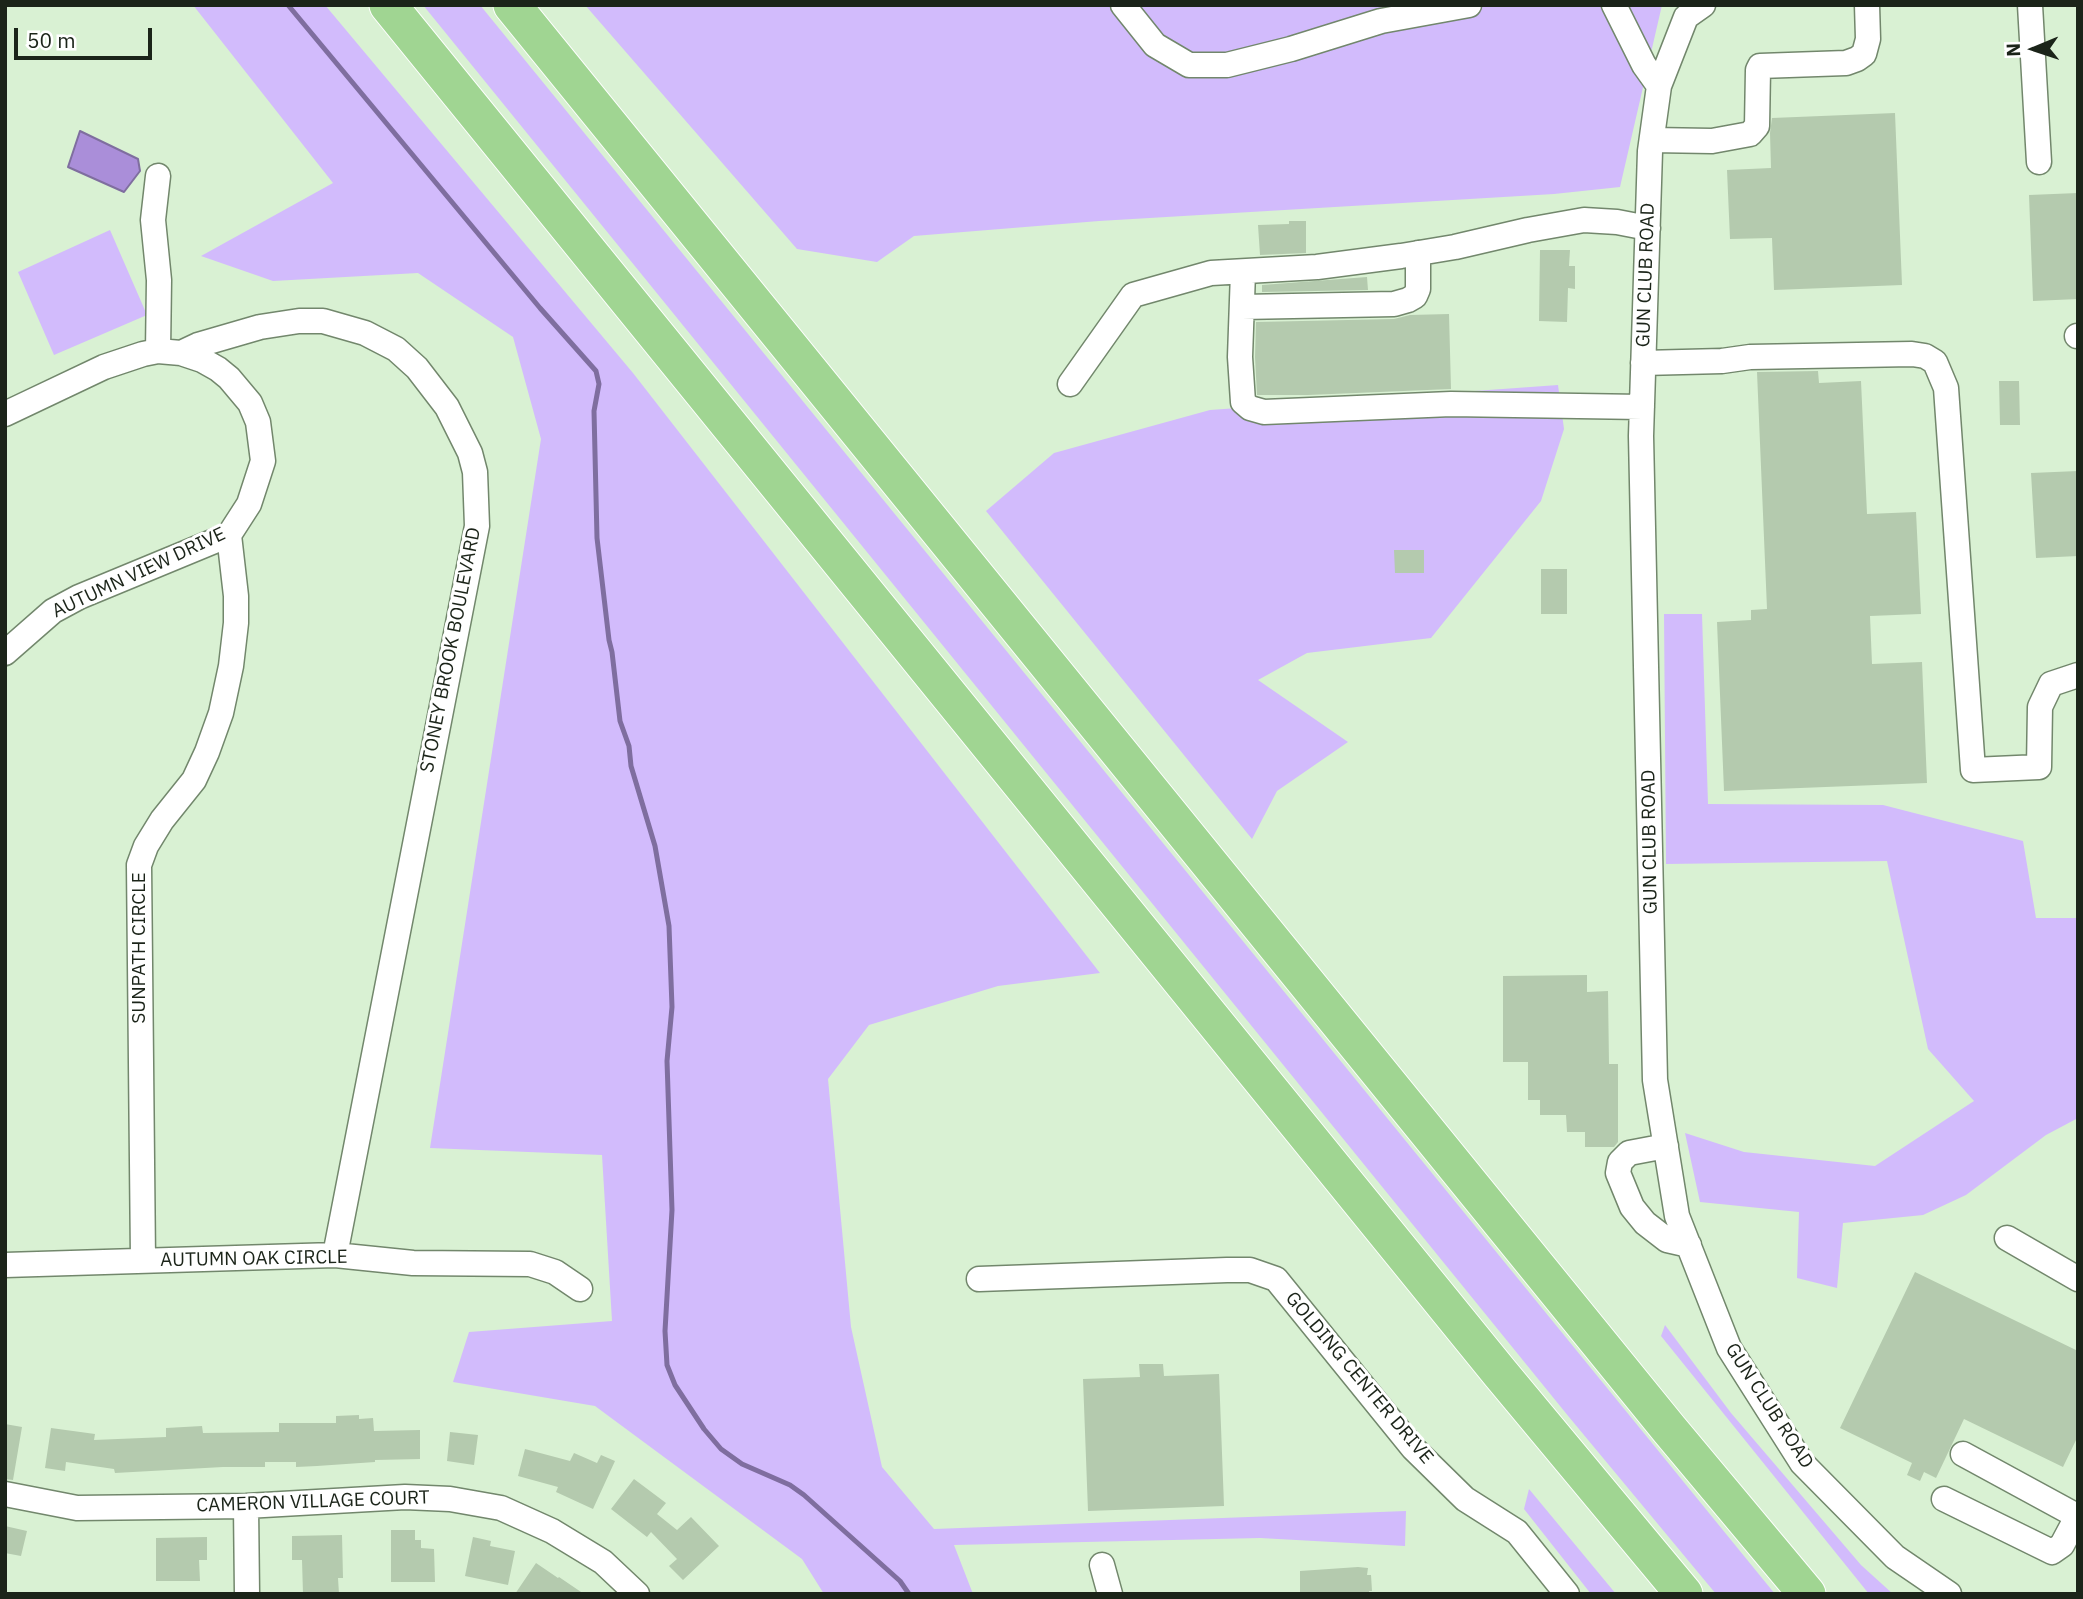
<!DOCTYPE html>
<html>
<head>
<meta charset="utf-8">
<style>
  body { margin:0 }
  #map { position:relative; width:2083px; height:1599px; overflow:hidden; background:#d9f1d3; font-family:"IBM Plex Sans",sans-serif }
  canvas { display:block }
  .frame { position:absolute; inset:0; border:7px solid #1b2419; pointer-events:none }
  .north { position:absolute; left:1999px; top:14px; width:70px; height:70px; -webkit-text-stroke:5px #fff; paint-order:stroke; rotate:268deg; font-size:19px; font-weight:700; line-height:28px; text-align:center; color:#1b2419 }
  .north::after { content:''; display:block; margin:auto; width:24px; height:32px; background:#1b2419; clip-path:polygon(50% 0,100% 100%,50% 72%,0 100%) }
  .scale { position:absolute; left:14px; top:28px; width:138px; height:32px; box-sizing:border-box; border:4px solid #1b2419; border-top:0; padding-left:9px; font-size:21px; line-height:24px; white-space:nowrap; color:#1b2419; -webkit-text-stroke:5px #fff; paint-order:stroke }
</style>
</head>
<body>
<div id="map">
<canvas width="2083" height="1599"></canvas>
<div class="frame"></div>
<div class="north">N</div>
<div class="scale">50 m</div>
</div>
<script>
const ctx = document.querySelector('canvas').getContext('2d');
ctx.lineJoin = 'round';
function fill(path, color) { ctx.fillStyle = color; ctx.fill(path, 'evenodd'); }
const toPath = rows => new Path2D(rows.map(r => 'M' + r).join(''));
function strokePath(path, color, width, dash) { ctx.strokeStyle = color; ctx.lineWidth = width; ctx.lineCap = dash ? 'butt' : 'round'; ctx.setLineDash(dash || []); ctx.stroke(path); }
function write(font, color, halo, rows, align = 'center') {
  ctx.font = font + ' "IBM Plex Sans",sans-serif'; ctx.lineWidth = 6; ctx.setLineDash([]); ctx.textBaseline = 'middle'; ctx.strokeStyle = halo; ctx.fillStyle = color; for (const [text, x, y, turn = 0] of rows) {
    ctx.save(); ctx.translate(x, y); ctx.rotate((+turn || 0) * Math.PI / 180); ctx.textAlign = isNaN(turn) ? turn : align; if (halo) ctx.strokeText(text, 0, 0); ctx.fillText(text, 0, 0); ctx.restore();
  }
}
const green = toPath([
  [193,5,325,5,633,373,1100,973,998,986,869,1025,828,1079,851,1327,882,1467,934,1529,1406,1511,1405,1546,1260,1538,954,1545,973,1594,824,1594,802,1559,595,1406,453,1382,469,1332,612,1321,602,1155,430,1148,541,439,513,337,418,273,273,281,201,256,333,183],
  [423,5,480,5,1775,1594,1716,1594,1569,1417],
  [585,5,1662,5,1620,187,1554,194,1099,221,914,236,877,262,797,249],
  [110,230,147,315,54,355,18,272],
  [1558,385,1564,429,1541,501,1431,638,1307,653,1258,680,1348,742,1277,791,1252,839,986,511,1054,453,1210,410],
  [1664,614,1702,614,1708,804,1883,805,2023,841,2036,918,2078,918,2078,1118,2046,1135,1966,1195,1923,1215,1843,1223,1837,1288,1797,1278,1799,1212,1700,1202,1685,1133,1744,1152,1875,1166,1974,1101,1928,1049,1887,861,1666,864],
  [1665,1325,1731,1413,1861,1565,1893,1594,1869,1594,1661,1336],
  [1529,1489,1616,1594,1591,1594,1524,1509]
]);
const water = toPath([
  [80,131,138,159,140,171,124,192,68,167,80,131]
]);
const stream = toPath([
  [288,5,540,308,596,371,599,384,594,411,597,538,609,640,612,652,620,721,629,746,631,766,655,846,669,926,672,1007,667,1061,672,1210,665,1331,667,1365,675,1385,704,1429,721,1449,742,1464,790,1485,804,1495,900,1581,909,1594]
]);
const building = toPath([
  [1895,113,1902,285,1774,290,1772,238,1730,239,1727,170,1771,168,1770,133,1772,118],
  [2078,193,2078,299,2033,301,2029,195],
  [1289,221,1306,221,1306,253,1260,255,1258,225,1289,224],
  [1540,250,1570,250,1569,266,1575,266,1575,289,1568,288,1567,322,1539,321],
  [1367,277,1368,290,1262,292,1262,285],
  [1449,314,1451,389,1308,395,1257,395,1255,357,1256,322,1394,319,1410,315],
  [1818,371,1819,383,1861,381,1867,514,1916,512,1921,614,1870,616,1872,664,1922,662,1927,783,1724,791,1717,622,1751,620,1751,610,1767,609,1757,372],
  [1999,381,2019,381,2020,425,2000,425],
  [2078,471,2078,556,2036,558,2031,473],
  [1394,550,1424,550,1424,573,1395,573],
  [1541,569,1567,569,1567,614,1541,614],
  [1587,975,1587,992,1608,991,1609,1064,1618,1064,1618,1142,1614,1147,1585,1147,1585,1132,1567,1132,1566,1115,1540,1115,1540,1100,1528,1100,1528,1062,1503,1062,1503,976],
  [1915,1272,2078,1351,2078,1436,2063,1467,1964,1419,1936,1478,1924,1472,1920,1481,1907,1475,1912,1463,1840,1428],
  [1139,1364,1163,1364,1164,1376,1219,1374,1224,1506,1088,1511,1083,1379,1140,1377],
  [359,1415,359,1419,373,1418,374,1431,420,1430,420,1459,375,1460,375,1462,317,1466,296,1467,296,1462,265,1462,265,1467,223,1467,115,1473,114,1469,66,1462,65,1471,45,1468,51,1428,95,1434,94,1440,166,1437,166,1428,202,1426,203,1433,279,1432,279,1423,336,1423,336,1416],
  [5,1424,22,1427,13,1480,5,1479],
  [450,1432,478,1435,474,1465,447,1461],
  [525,1449,570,1461,574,1453,597,1463,601,1455,615,1461,593,1509,556,1492,558,1487,518,1476],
  [634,1479,666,1503,657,1514,677,1530,691,1517,719,1546,683,1580,669,1566,677,1559,651,1532,647,1537,611,1509],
  [5,1526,27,1531,21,1556,5,1553],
  [391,1530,415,1530,415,1540,421,1540,421,1548,434,1549,435,1582,391,1582],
  [342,1535,343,1578,338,1578,339,1594,303,1594,302,1560,292,1560,292,1536],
  [207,1537,207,1560,199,1560,200,1581,156,1581,156,1538],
  [473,1537,491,1541,490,1546,515,1551,508,1585,465,1576],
  [536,1563,558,1578,559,1577,584,1594,515,1594],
  [1358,1567,1368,1568,1367,1575,1371,1575,1372,1591,1369,1591,1369,1594,1300,1594,1300,1571]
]);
const minor = toPath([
  [1123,5,1155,45,1189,65,1227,65,1291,49,1381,21,1469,5],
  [1614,5,1644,65,1659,86],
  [1703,5,1686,17,1659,86,1650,151,1641,436,1655,1080,1677,1216,1729,1348,1802,1463,1895,1557,1949,1594],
  [2030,5,2039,162],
  [1652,140,1712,141,1750,134,1757,126,1758,70,1760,66,1846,63,1857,59,1864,54,1868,39,1867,5],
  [158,176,153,220,159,280,158,351],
  [1243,272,1240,357,1243,402,1250,408,1264,412,1451,404,1642,407],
  [1242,307,1394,304,1408,300,1415,296,1418,289,1418,253],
  [2077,336,2078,336],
  [1643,363,1722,361,1750,357,1912,354,1925,356,1935,362,1946,388,1973,770,2039,767,2040,707,2051,684,2078,675],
  [1070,384,1133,295,1211,273,1317,267,1401,256,1455,247,1528,230,1584,220,1617,222,1648,228],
  [5,414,104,367,143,354,158,351,181,353,198,345,260,327,299,321,323,321,365,333,396,349,417,368,447,407,470,453,475,472,477,526,335,1255],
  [5,653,53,611,79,597,229,535,249,504,263,461,258,422,250,403,229,378,218,369,202,360,181,353],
  [1666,1146,1629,1153,1620,1162,1618,1173,1632,1207,1645,1223,1667,1240,1689,1245],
  [2007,1238,2078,1279],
  [143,1260,139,865,146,846,162,820,194,780,207,752,221,713,231,666,236,623,236,596,229,535],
  [5,1265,335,1255,413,1263,530,1264,555,1272,580,1289],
  [979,1279,1227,1270,1250,1270,1276,1279,1413,1448,1465,1499,1517,1532,1567,1594],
  [1963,1454,2077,1516],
  [5,1494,77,1508,246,1506,405,1497,450,1499,501,1508,552,1531,603,1562,637,1594],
  [1944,1499,2052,1552,2062,1545,2078,1515],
  [246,1506,247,1594],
  [1102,1565,1110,1594]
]);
const highway = toPath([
  [388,5,1500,1373,1684,1594],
  [512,5,1669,1429,1807,1594]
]);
const streetNames = [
  ["GUN CLUB ROAD",1646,275,-88],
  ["AUTUMN VIEW DRIVE",139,573,-25],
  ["STONEY BROOK BOULEVARD",451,650,-79],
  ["GUN CLUB ROAD",1650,842,-91],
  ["SUNPATH CIRCLE",140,948,-90],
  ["AUTUMN OAK CIRCLE",254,1259,-1],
  ["GOLDING CENTER DRIVE",1359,1378,50],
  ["GUN CLUB ROAD",1769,1406,57],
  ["CAMERON VILLAGE COURT",313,1502,-2]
];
fill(green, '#d2bbfc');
fill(water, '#aa8ed9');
strokePath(water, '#7f6e9f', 2);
strokePath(stream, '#7f6e9f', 5);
fill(building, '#b4caae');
strokePath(minor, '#72876c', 27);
strokePath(highway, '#fff', 39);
strokePath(minor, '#fff', 24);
strokePath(highway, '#a0d592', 37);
write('19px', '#1b2419', '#fff', streetNames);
</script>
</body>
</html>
